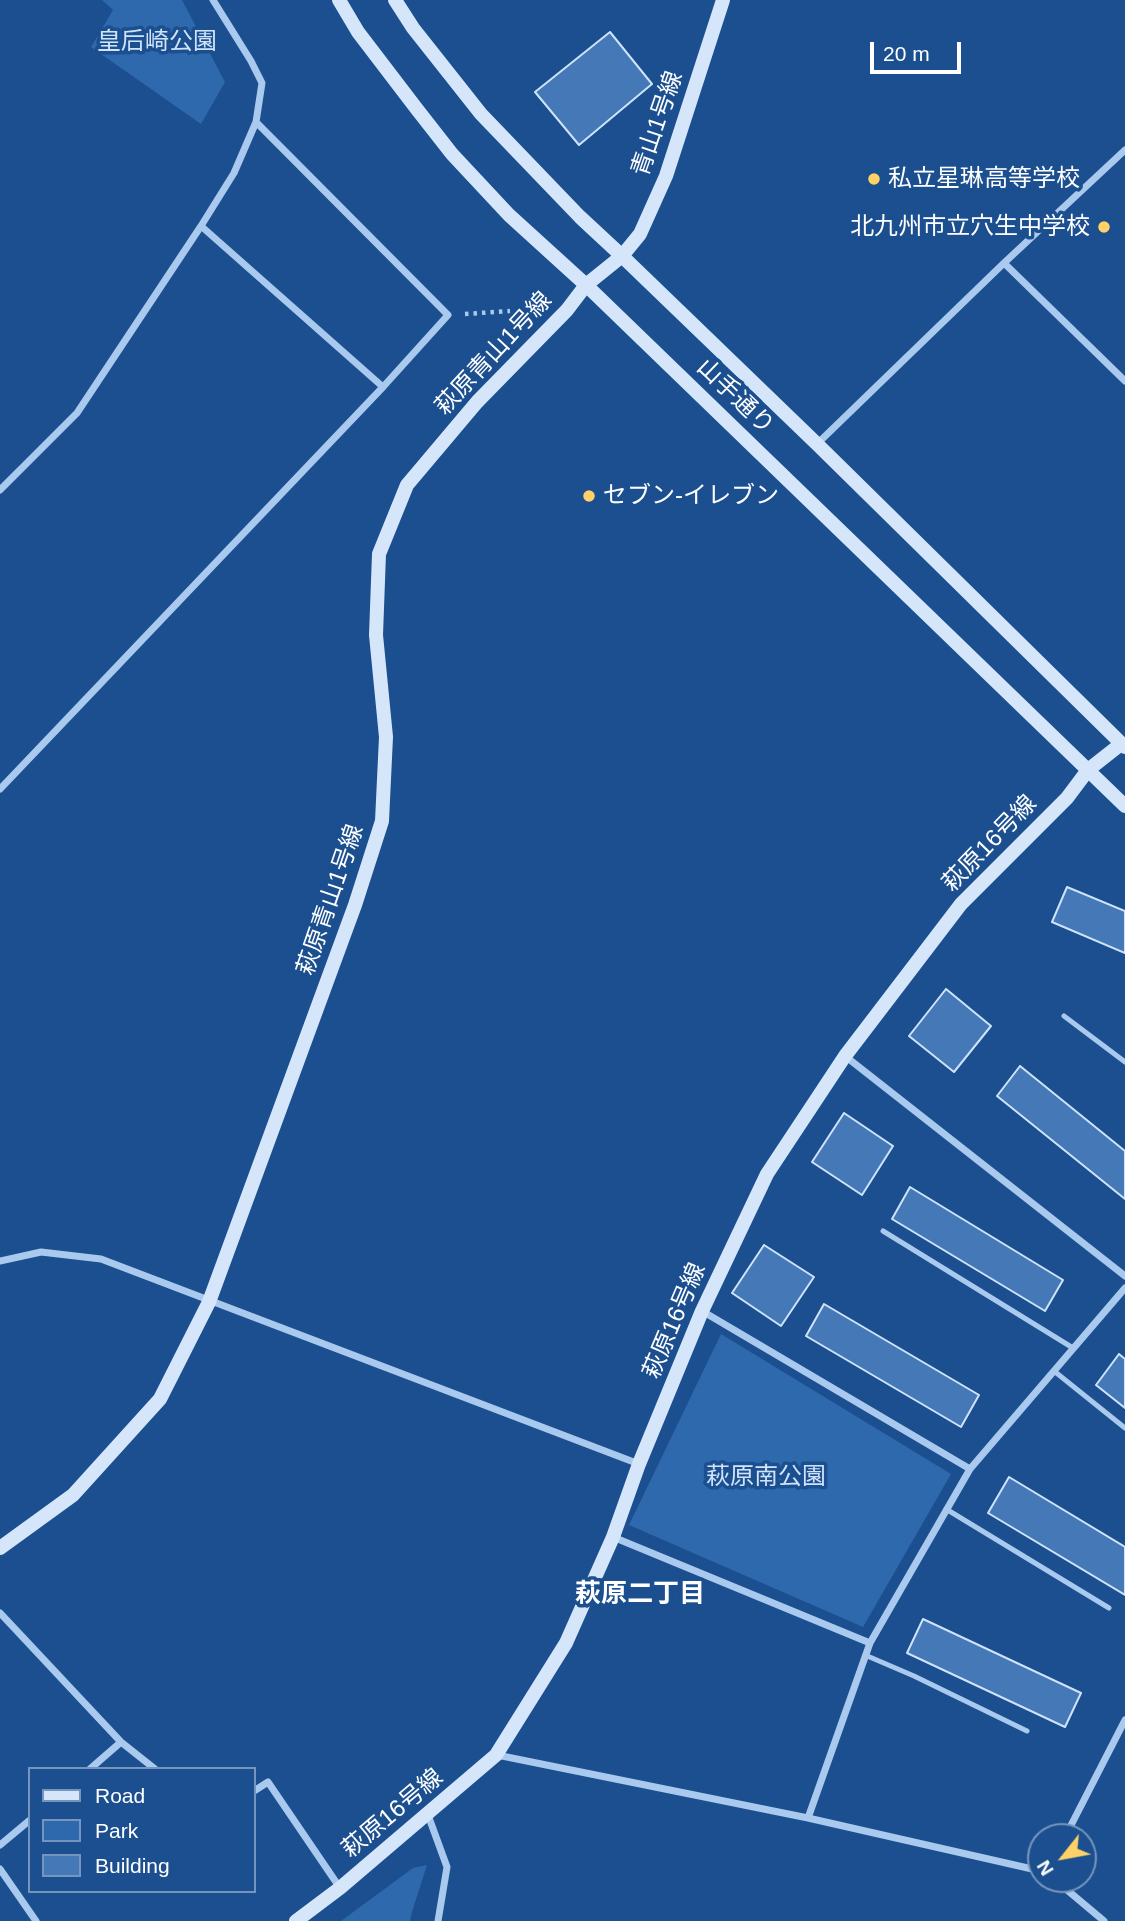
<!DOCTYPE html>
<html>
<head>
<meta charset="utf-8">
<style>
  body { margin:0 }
  #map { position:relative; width:1125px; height:1921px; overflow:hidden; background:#1b4f8f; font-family:Arial,sans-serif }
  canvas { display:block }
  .legend { position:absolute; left:28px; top:1767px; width:228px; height:126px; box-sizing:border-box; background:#1b4f8f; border:2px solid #7695bc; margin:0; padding:9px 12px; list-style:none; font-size:21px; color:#fff }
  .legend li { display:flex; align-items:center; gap:14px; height:35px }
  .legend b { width:35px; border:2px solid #7695bc }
  .north { position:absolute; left:1027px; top:1823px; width:70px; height:70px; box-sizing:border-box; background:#1b4f8f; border:2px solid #7695bc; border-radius:50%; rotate:239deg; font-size:19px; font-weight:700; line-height:28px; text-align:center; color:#fff }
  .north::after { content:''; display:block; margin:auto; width:24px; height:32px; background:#ffd166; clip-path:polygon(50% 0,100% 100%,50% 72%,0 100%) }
  .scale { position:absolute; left:870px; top:42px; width:91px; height:32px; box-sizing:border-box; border:4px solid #fff; border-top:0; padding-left:9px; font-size:21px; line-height:24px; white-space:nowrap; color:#fff; -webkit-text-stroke:5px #1b4f8f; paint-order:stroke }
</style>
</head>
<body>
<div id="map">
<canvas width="1125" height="1921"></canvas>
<ul class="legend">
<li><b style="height:9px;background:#d6e6fa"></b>Road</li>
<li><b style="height:19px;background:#2e69ad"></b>Park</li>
<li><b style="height:19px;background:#4478b7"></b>Building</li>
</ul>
<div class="north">N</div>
<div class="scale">20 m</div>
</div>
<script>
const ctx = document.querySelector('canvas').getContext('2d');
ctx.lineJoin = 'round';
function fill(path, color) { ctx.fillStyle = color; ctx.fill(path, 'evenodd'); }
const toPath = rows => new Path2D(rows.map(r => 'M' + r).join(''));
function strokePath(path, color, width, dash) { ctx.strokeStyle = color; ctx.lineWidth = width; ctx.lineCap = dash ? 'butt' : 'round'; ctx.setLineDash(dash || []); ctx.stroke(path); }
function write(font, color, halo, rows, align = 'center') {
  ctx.font = font + ' Arial,"Noto Sans JP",sans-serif'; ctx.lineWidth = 7; ctx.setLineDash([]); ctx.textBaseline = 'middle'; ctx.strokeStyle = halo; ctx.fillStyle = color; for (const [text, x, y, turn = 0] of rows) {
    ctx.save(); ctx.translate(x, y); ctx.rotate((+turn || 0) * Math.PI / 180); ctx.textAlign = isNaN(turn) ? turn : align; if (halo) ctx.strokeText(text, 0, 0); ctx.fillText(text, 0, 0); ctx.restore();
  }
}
const green = toPath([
  [102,0,182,0,225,82,201,124,91,47,113,10],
  [721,1334,951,1474,863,1627,629,1525],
  [427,1865,412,1912,410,1921,341,1921,413,1868]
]);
const building = toPath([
  [610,32,652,84,579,145,535,92,610,32],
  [1067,887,1125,911,1125,953,1052,922,1067,887],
  [946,989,991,1026,954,1072,909,1036,946,989],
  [1020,1066,1125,1151,1125,1199,997,1096,1020,1066],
  [844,1113,893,1146,862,1195,812,1162,844,1113],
  [910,1187,1063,1280,1045,1311,892,1219,910,1187],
  [764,1245,814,1277,781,1326,732,1293,764,1245],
  [824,1304,979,1395,961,1427,806,1336,824,1304],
  [1119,1354,1125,1359,1125,1408,1096,1385,1119,1354],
  [1009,1477,1125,1547,1125,1595,988,1513,1009,1477],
  [923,1619,1081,1693,1065,1727,907,1653,923,1619]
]);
const path = toPath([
  [465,314,510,311]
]);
const lane = toPath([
  [1064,1016,1125,1062],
  [883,1231,1073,1348],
  [1054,1371,1125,1428],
  [946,1509,1109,1608],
  [865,1655,914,1676,1027,1731]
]);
const street = toPath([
  [256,122,448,315,383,387],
  [1004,263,1125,381],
  [817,444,1004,263,1125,150],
  [0,490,77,413,201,226,234,173,256,122,262,83,251,61,213,0],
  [0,789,383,387,201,226],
  [845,1056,1125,1276],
  [0,1261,41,1252,101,1259,639,1464],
  [702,1311,970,1469],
  [613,1537,870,1643],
  [0,1613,121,1742,155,1769],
  [497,1755,808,1818,1041,1871],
  [90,1769,121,1742],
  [254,1791,268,1782,340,1888],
  [428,1815,447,1867,438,1921],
  [808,1818,870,1643,970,1469,1125,1288],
  [1065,1837,1125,1720],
  [0,1845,30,1820],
  [0,1869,36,1921],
  [1054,1879,1104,1921]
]);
const secondary = toPath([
  [339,0,358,32,416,108,452,154,509,215,586,285,1125,806],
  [395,0,413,28,481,114,580,217,622,256,817,444,1125,747],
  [0,1548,73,1495,160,1399,209,1302,355,905,382,821,386,737,376,635,379,554,407,485,477,402,567,310,586,285,622,256,640,234,666,176,723,0],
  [296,1921,340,1888,496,1755,566,1643,613,1537,639,1464,702,1311,767,1174,845,1056,961,904,1067,798,1088,770,1121,744]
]);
const markers = [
  [874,179,7,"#ffd166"],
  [1104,227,7,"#ffd166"],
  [589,496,7,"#ffd166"]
];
const parkNames = [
  ["皇后崎公園",157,42],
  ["萩原南公園",766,1477]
];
const streetNames = [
  ["青山1号線",658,124,-71],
  ["萩原青山1号線",494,354,-47],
  ["山手通り",735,397,44],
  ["萩原16号線",990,844,-46],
  ["萩原青山1号線",331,900,-71],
  ["萩原16号線",675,1321,-67],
  ["萩原16号線",393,1814,-40]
];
const poiNames = [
  ["私立星琳高等学校",888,179],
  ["北九州市立穴生中学校",1090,227,"right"],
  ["セブン-イレブン",603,496]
];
const neighbourhoodNames = [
  ["萩原二丁目",640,1595]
];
fill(green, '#2e69ad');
fill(building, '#4478b7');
strokePath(building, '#cfe3fa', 2);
strokePath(path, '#a9c9ee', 4.5, [3.5, 5]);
strokePath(lane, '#a9c9ee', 5);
strokePath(street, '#a9c9ee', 7);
strokePath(secondary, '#d6e6fa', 14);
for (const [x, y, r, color] of markers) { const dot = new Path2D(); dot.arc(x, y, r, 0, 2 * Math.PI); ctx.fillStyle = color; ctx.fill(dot); strokePath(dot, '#1b4f8f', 2.5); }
write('24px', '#cfe3fa', '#1b4f8f', parkNames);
write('24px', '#fff', '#1b4f8f', streetNames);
write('24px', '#fff', '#1b4f8f', poiNames, 'left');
write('bold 26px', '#fff', '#1b4f8f', neighbourhoodNames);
</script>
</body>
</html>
